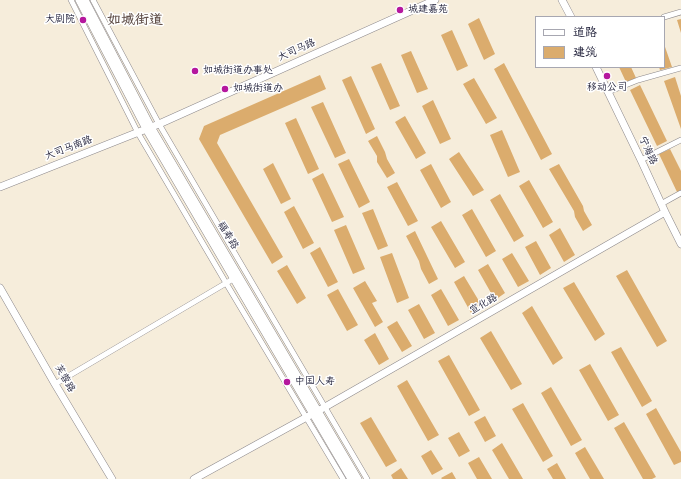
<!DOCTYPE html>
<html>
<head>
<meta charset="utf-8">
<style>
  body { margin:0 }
  #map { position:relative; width:681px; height:479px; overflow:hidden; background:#f6eddb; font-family:Kalam,"LXGW WenKai TC",sans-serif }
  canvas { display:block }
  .legend { position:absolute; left:535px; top:16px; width:130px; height:52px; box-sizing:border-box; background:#fff; border:1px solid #a7a7b1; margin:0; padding:5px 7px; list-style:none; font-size:12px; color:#22223b }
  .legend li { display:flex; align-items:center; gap:8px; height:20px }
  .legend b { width:20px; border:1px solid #a7a7b1 }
</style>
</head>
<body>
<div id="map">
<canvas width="681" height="479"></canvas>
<ul class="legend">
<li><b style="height:5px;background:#fff"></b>道路</li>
<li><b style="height:11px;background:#dbac6d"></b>建筑</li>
</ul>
</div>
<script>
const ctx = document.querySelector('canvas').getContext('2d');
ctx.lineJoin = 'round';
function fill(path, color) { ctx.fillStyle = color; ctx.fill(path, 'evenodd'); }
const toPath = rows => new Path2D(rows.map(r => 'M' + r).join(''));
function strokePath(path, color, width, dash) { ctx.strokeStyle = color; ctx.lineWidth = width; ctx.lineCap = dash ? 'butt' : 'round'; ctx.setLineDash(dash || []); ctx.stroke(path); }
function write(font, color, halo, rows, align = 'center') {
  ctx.font = font + ' Kalam,"LXGW WenKai TC",sans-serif'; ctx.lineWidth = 3; ctx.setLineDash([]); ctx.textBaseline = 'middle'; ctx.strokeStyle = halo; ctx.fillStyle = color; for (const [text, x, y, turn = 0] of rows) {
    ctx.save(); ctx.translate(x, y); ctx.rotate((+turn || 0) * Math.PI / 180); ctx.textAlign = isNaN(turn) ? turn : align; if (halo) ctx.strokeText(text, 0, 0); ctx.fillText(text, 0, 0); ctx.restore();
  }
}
const building = toPath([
  [479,18,495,54,484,60,468,24],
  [681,19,681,33,677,20],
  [452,30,468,66,457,71,441,35],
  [664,44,672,67,660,70,659,67,664,67],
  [411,51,428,89,417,93,401,55],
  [381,63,400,106,390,110,371,67],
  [504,63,552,154,541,160,494,69],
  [619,67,631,67,636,78,626,82],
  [320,75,326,89,220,135,217,143,283,257,272,264,199,139,204,126],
  [351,76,375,129,366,134,342,80],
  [675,77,681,96,681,129,664,81],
  [474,78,497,118,486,124,463,84],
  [640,85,667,141,657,146,630,90],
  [433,100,451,139,440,144,422,106],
  [323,102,346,153,335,158,311,107],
  [405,116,426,153,416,159,395,122],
  [296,118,319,169,308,174,285,123],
  [502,130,520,172,508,177,490,135],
  [377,136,385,152,387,159,395,173,387,178,377,162,377,156,368,141],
  [670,149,681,171,681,190,677,192,659,154],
  [459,152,484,190,473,196,449,159],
  [349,159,370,202,359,208,338,164],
  [273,163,291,199,281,204,263,169],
  [431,164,451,202,441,208,420,170],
  [559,164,583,206,584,211,592,225,583,231,575,217,574,211,549,169],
  [323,173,344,217,332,222,312,179],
  [529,180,553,222,543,228,519,186],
  [397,182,418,221,408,226,387,187],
  [500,194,524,236,514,242,490,200],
  [294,206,314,243,303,249,284,212],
  [373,209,388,246,378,250,362,213],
  [472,209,496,251,486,257,462,215],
  [441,221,465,262,455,268,431,227],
  [346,225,365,269,353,274,334,230],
  [560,228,575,255,564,262,549,235],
  [415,231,438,279,429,284,421,269,419,261,406,236],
  [536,241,551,268,540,275,525,247],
  [320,247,338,282,328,287,310,253],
  [392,253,409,298,397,303,380,257],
  [512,253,529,281,518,287,502,259],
  [488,264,505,293,495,300,478,270],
  [287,265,306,298,297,304,277,271],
  [627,270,667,341,657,347,616,276],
  [464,276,482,306,471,313,454,282],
  [365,281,377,301,372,303,383,322,375,327,353,288],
  [574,282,605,334,595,341,563,288],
  [338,289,358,325,347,331,327,295],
  [441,289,459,320,448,326,431,295],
  [419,304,435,333,424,339,408,310],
  [532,306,563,358,553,365,522,313],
  [397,321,412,346,402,352,387,327],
  [491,331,522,384,511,390,480,338],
  [375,333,389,359,379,365,364,340],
  [621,347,652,401,642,407,611,352],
  [449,355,480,410,469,416,438,361],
  [590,364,619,415,608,421,579,370],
  [407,380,439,435,428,441,397,386],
  [551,387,582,440,571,446,541,393],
  [523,403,553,456,543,462,512,409],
  [656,408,681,452,681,462,674,465,646,414],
  [485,416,496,436,485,442,474,422],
  [371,417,397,461,386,467,360,423],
  [624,422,656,477,652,479,643,479,614,428],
  [459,432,470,451,459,457,448,438],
  [502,443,523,479,509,479,492,450],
  [585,447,604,479,590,479,575,453],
  [431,450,443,469,432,475,421,456],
  [479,457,492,479,477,479,468,463],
  [557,463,566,479,553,479,547,469],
  [401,468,408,479,393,479,391,475],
  [452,472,456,479,442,479,441,478]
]);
const street = toPath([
  [71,0,138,133,226,283,343,479],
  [93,0,159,124,367,479],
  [664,17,681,12],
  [608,92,638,80,681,68],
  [641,160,681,140],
  [661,204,681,193],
  [55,384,233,279]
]);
const secondary = toPath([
  [79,0,146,129,351,479],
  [85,0,151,127,358,479],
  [562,0,571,17],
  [596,67,641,160,665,212,681,244],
  [0,187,159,124,435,0],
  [0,288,55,384,112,479],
  [194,479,325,407,665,212]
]);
const markers = [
  [400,10,4,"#b5179e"],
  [83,20,4,"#b5179e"],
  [195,71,4,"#b5179e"],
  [607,76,4,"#b5179e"],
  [225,89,4,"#b5179e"],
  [287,382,4,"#b5179e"]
];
const poiNames = [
  ["城建嘉苑",408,10],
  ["大剧院",75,20,"right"],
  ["如城街道办事处",203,71],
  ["移动公司",607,88,"center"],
  ["如城街道办",233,89],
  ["中国人寿",295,382]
];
const streetNames = [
  ["大司马路",297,51,-24],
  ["大司马南路",69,149,-21],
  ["宁海路",647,151,65],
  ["福寿路",227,236,59],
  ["宣化路",484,305,-30],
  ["芙蓉路",64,379,60]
];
const districtNames = [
  ["如城街道",135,22]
];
fill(building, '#dbac6d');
strokePath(street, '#8c888b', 6);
strokePath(secondary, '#8c888b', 8);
strokePath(street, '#fff', 5);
strokePath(secondary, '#fff', 7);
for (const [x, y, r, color] of markers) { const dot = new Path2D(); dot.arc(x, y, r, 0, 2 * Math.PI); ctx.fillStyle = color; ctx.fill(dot); strokePath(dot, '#fff', 1.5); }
write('10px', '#22223b', '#fff', poiNames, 'left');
write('10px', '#22223b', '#fff', streetNames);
write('bold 14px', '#63524c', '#fff', districtNames);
</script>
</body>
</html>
